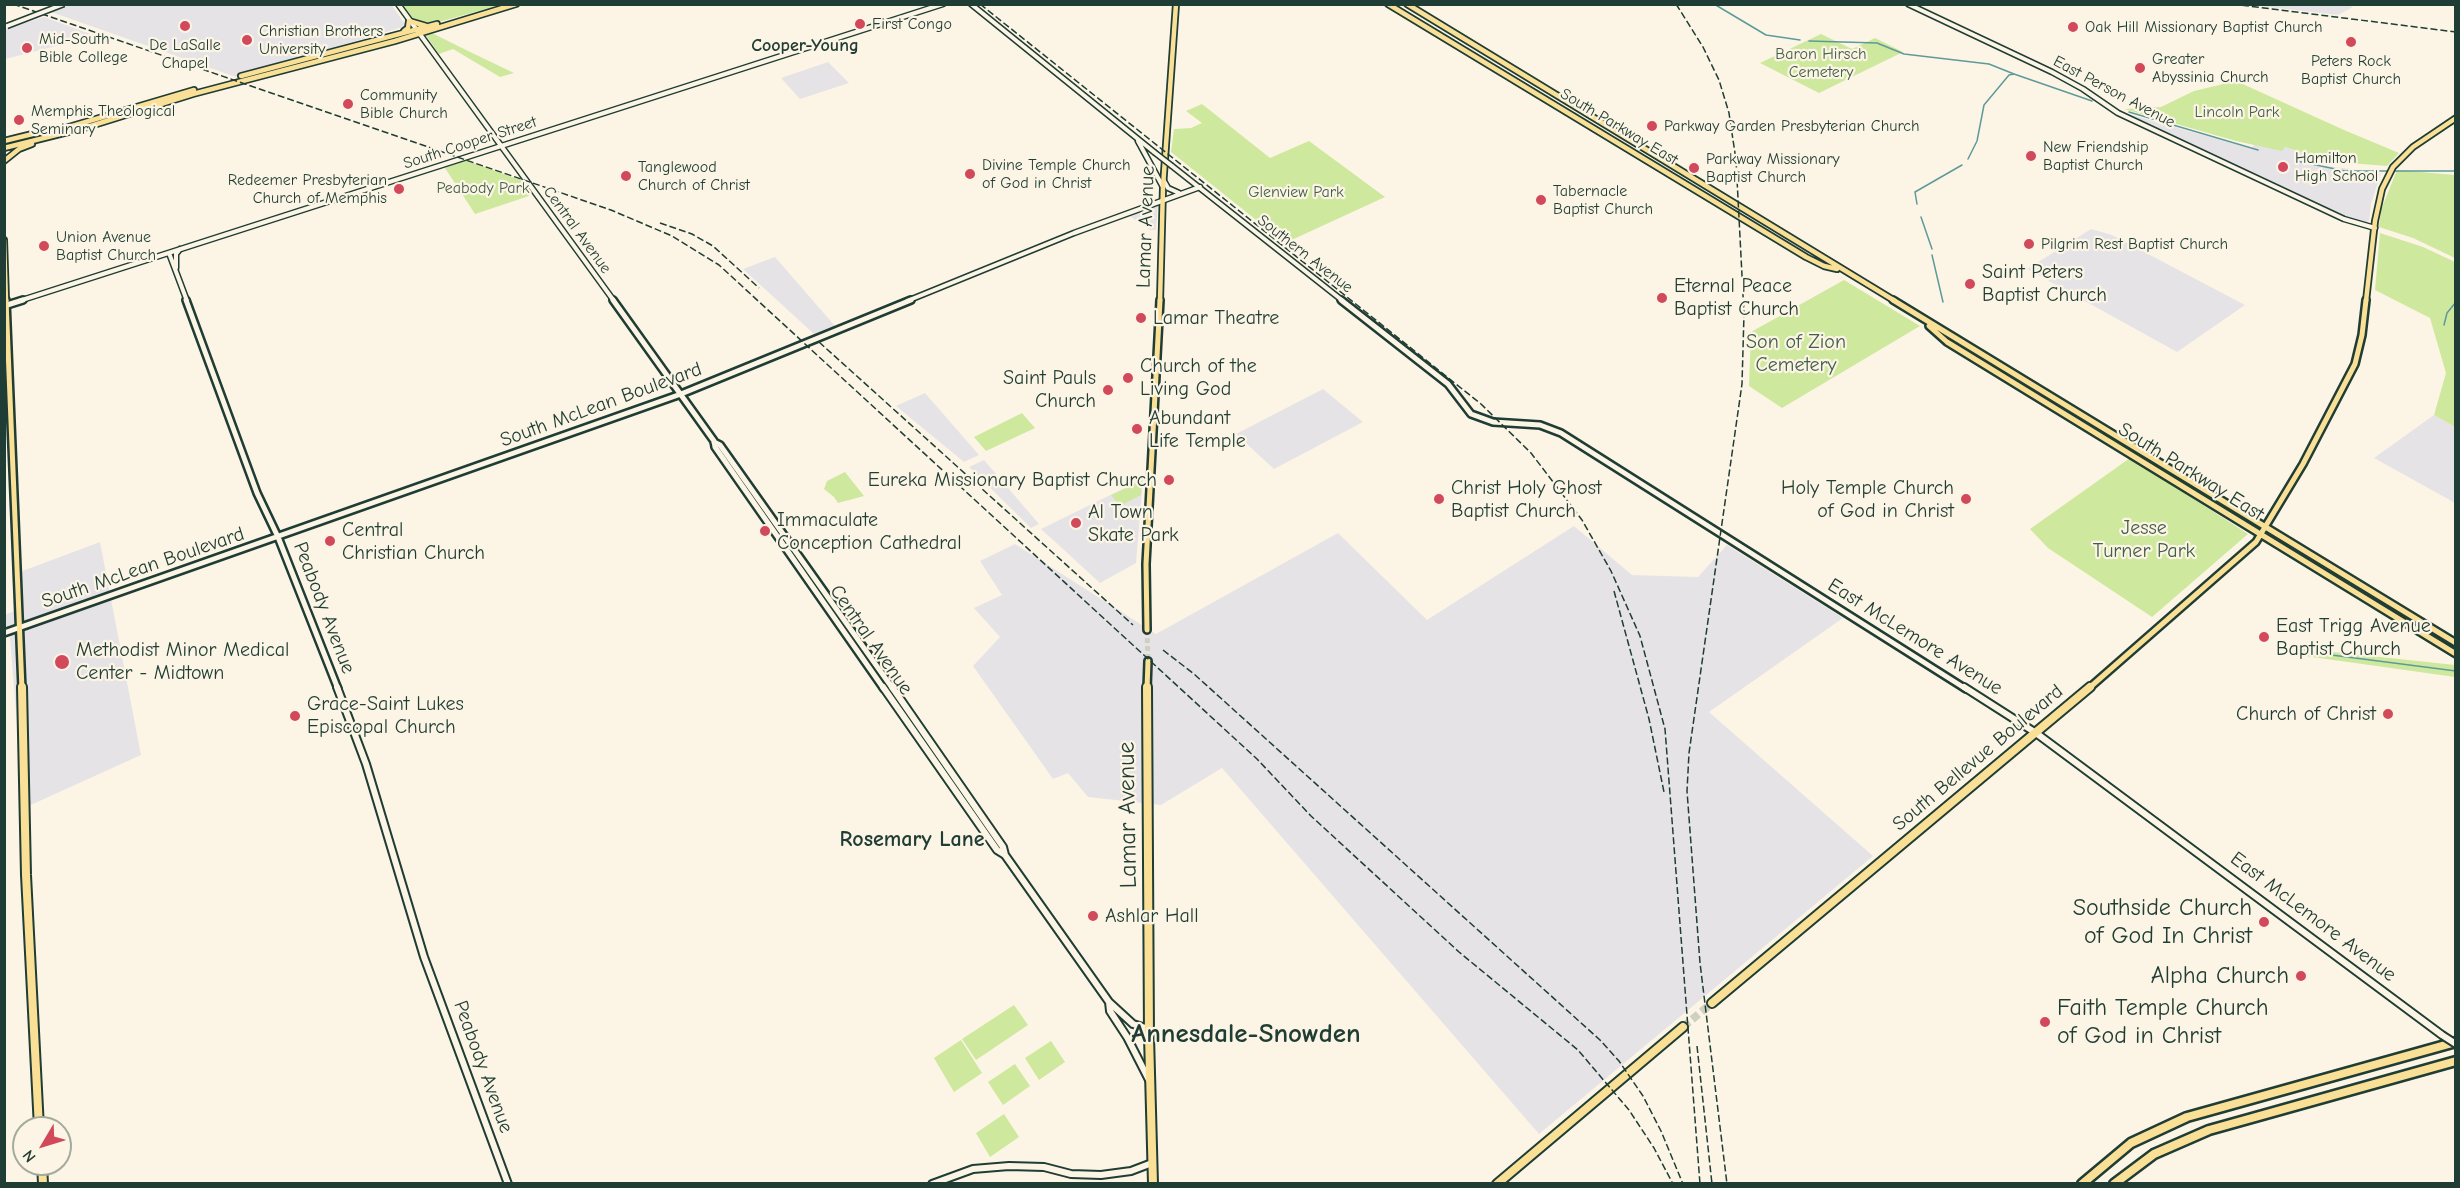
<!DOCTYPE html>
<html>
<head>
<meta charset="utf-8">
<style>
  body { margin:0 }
  #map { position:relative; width:2460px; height:1188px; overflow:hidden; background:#fcf5e5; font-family:"Comic Neue",sans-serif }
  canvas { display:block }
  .frame { position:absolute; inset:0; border:6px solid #1f3d34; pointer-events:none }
  .north { position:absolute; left:12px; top:1116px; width:60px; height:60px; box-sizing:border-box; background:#fcf5e5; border:2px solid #a4ab9e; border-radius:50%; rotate:232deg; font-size:16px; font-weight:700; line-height:24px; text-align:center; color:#1f3d34 }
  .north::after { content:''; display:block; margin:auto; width:21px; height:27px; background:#d1495b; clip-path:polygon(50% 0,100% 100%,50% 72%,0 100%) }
</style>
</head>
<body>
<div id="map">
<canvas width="2460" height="1188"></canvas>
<div class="frame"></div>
<div class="north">N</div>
</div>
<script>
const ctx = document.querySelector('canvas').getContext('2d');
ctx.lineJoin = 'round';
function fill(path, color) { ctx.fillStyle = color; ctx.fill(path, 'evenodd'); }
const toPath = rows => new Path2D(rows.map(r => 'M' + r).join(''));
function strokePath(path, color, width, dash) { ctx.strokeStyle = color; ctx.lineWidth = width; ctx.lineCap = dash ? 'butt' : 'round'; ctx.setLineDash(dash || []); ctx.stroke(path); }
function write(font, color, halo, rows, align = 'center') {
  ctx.font = font + ' "Comic Neue",sans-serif'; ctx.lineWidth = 4.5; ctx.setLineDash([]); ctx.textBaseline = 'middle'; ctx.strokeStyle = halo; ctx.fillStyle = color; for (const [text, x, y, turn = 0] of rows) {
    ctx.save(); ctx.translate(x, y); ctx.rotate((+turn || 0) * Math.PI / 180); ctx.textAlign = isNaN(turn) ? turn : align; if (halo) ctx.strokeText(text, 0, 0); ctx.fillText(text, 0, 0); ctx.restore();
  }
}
const built = toPath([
  [71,4,391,4,406,26,236,77,51,12],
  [2347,5,2353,7,2338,15,2252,5],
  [44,17,96,36,5,59,5,29],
  [828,62,849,83,800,99,781,78],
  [2125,113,2252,149,2254,144,2285,147,2311,155,2311,164,2381,173,2371,204,2369,221,2365,223,2337,213],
  [1158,203,1156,230,1150,230,1128,215],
  [2091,229,2112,235,2245,305,2177,352,2027,269],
  [775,257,835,326,814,334,743,269],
  [1323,389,1363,422,1274,469,1236,434],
  [925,393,979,455,964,462,896,406],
  [2434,415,2455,427,2455,503,2374,458],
  [984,460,1039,524,1031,528,969,467],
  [1143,479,1136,563,1100,583,1041,529],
  [1574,526,1632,575,1698,577,1727,545,1843,618,1709,712,1873,856,1539,1134,1222,768,1161,805,1088,797,1068,773,1053,779,973,666,1000,637,974,608,1002,595,980,561,1015,544,1156,634,1338,533,1427,620],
  [100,542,141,755,24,808,9,627,5,628,4,615,15,611,17,573]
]);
const green = toPath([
  [402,5,500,5,428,25,415,22],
  [430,32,466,50,514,73,500,77,453,49,439,54,425,34],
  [1821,34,1852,49,1875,38,1903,52,1819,93,1760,63],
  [2236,81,2344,130,2399,153,2387,166,2311,160,2311,155,2285,147,2282,151,2236,141,2124,109,2161,107,2194,91],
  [1202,104,1270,158,1309,141,1385,197,1285,243,1171,152,1174,129,1191,128,1202,123,1186,111],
  [465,160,521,180,529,196,475,214,445,168],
  [2397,170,2455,175,2455,258,2413,238,2379,227,2381,210],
  [2380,233,2423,247,2455,262,2455,427,2434,415,2446,373,2430,318,2375,290],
  [1844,280,1920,326,1782,408,1749,386,1751,332],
  [1022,413,1035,428,986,451,974,437],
  [2130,458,2248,534,2152,617,2048,548,2030,529],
  [845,472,864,496,838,503,834,497,824,489,827,481],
  [1142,481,1141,495,1120,506,1111,495],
  [2297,648,2455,665,2455,677,2305,656],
  [1014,1005,1028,1025,976,1060,962,1039],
  [961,1040,982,1073,954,1092,934,1058],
  [1051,1041,1065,1062,1039,1080,1025,1058],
  [1015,1064,1030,1086,1003,1105,988,1082],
  [1004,1114,1019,1137,990,1157,976,1133]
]);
const stream = toPath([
  [1714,4,1766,35,1800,40],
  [1809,41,1877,43,1904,54,1989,64,2014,74],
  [2129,112,2258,150],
  [1968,159,1977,141,1984,105,2009,75,2014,74,2092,101],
  [2297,161,2345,171,2456,171],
  [1917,204,1915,192,1962,165],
  [1921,217,1932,249],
  [1932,255,1943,302],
  [2444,325,2447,313,2456,302],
  [2316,653,2456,671]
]);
const primaryTunnelFar1 = toPath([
  [1147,630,1148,661]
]);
const primaryTunnel = toPath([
  [1683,1027,1712,1003]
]);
const secondaryFar2 = toPath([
  [398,4,614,301],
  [971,4,1154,152],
  [1908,4,2052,72,2083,89,2118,113,2344,219,2375,228],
  [1138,141,1163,187],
  [1172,166,1343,301],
  [1164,181,1168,188,1179,193],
  [169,253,187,301],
  [176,268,176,254,180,249],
  [19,301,943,4],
  [907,301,1074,233,1200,187]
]);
const secondaryFar1 = toPath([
  [186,300,257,493,278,537,338,689],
  [613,300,714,441,715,447,884,689],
  [1341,300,1448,384,1471,414,1493,422,1540,425,1561,433,1966,689],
  [4,306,23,300],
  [714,442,720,445,893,689],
  [4,633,681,394,911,300]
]);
const secondary = toPath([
  [337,687,366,764,424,957,508,1184],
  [883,687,997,850,1005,855],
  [892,687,1003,847,1005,855,1109,1002,1133,1024,1149,1029],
  [1964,687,2036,733,2442,1035],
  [1109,1002,1110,1011,1127,1037,1149,1080],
  [932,1184,973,1169,1009,1166,1044,1167,1071,1174,1101,1175,1131,1171,1152,1163]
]);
const primaryFar2 = toPath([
  [1388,4,1806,257,1824,266,1837,269],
  [1407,4,1895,301],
  [404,31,408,28,409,21,426,26],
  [241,76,437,24],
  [45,134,194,90],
  [4,141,49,130],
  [4,148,84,128,193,94,395,41,516,4],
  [4,161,19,149,32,144],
  [4,240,6,301],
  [1160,301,1163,187,1176,4],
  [2366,301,2375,221,2382,189,2393,167,2413,147,2456,118]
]);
const primaryFar1 = toPath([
  [6,300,22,689],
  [1893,300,2456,643],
  [1929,326,1947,342,2456,654],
  [1147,630,1146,564,1160,300],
  [1147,689,1148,661],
  [2088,689,2256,542,2303,464,2355,364,2362,335,2366,300]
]);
const primary = toPath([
  [22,687,26,875,39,1128],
  [1147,687,1149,1036,1153,1184],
  [1712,1003,2090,687],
  [42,1164,43,1184],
  [1497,1184,1683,1027]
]);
const highway = toPath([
  [2082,1184,2131,1143,2187,1117,2456,1042],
  [2114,1184,2154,1154,2209,1130,2456,1061]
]);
const rail = toPath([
  [13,4,611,210,672,236,719,265,1257,759,1311,816,1459,952,1578,1050,1629,1110,1654,1148,1673,1184],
  [980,4,1481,404,1531,453,1582,520,1611,571,1640,636,1665,729,1700,1184],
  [1676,4,1703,47,1719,80,1729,113,1736,160,1744,314,1742,384,1689,753,1687,791,1700,963,1727,1184],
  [2232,4,2456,32],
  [660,223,692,234,713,246,759,288],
  [819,342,1133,625],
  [1614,591,1649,719,1664,792],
  [1163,650,1194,674,1600,1040,1619,1061,1643,1096,1661,1131,1683,1184],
  [1697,1046,1712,1184]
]);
const secondaryBridgeFar1 = toPath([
  [7,26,64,4],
  [1154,152,1172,166]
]);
const secondaryBridge = toPath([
  [2442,1035,2456,1044]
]);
const markers = [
  [860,24,6,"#d1495b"],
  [185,26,6,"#d1495b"],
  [2073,27,6,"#d1495b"],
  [247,40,6,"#d1495b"],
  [2351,42,6,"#d1495b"],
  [27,48,6,"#d1495b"],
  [2140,68,6,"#d1495b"],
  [348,104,6,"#d1495b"],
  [19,120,6,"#d1495b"],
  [1652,126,6,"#d1495b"],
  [2031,156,6,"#d1495b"],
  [2283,167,6,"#d1495b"],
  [1694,168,6,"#d1495b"],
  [970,174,6,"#d1495b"],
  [626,176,6,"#d1495b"],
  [399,189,6,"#d1495b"],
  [1541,200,6,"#d1495b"],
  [2029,244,6,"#d1495b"],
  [44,246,6,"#d1495b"],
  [1970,284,6,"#d1495b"],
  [1662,298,6,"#d1495b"],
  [1141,318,6,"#d1495b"],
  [1128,378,6,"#d1495b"],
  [1108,390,6,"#d1495b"],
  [1137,429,6,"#d1495b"],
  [1169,480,6,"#d1495b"],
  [1439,499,6,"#d1495b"],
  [1966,499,6,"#d1495b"],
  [1076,523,6,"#d1495b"],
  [765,531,6,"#d1495b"],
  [330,541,6,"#d1495b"],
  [2264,637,6,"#d1495b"],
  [62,662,8,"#d1495b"],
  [2388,714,6,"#d1495b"],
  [295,716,6,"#d1495b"],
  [1093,916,6,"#d1495b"],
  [2264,922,6,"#d1495b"],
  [2301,976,6,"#d1495b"],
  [2045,1022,6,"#d1495b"]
];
const farPoinames = [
  ["First Congo",872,24],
  ["Oak Hill Missionary Baptist Church",2085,27],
  ["Christian Brothers",259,31],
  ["University",259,49],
  ["Mid-South",39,39],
  ["Bible College",39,57],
  ["De LaSalle",185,45,"center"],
  ["Chapel",185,63,"center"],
  ["Greater",2152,59],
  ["Abyssinia Church",2152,77],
  ["Peters Rock",2351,61,"center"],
  ["Baptist Church",2351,79,"center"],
  ["Community",360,95],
  ["Bible Church",360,113],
  ["Memphis Theological",31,111],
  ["Seminary",31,129],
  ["Parkway Garden Presbyterian Church",1664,126],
  ["New Friendship",2043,147],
  ["Baptist Church",2043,165],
  ["Hamilton",2295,158],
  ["High School",2295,176],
  ["Parkway Missionary",1706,159],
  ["Baptist Church",1706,177],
  ["Divine Temple Church",982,165],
  ["of God in Christ",982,183],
  ["Tanglewood",638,167],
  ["Church of Christ",638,185],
  ["Redeemer Presbyterian",387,180,"right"],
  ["Church of Memphis",387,198,"right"],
  ["Tabernacle",1553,191],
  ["Baptist Church",1553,209],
  ["Union Avenue",56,237],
  ["Baptist Church",56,255],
  ["Pilgrim Rest Baptist Church",2041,244]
];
const farParknames = [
  ["Baron Hirsch",1821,54],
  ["Cemetery",1821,72],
  ["Lincoln Park",2237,112],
  ["Peabody Park",483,188],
  ["Glenview Park",1296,192]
];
const farStreetnames = [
  ["East Person Avenue",2114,92,28],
  ["South Parkway East",1619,127,31],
  ["South Cooper Street",470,143,-18],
  ["Central Avenue",577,230,54],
  ["Southern Avenue",1305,254,38]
];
const farQuarternames = [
  ["Cooper-Young",805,46]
];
const streetNames = [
  ["Lamar Avenue",1146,227,-88],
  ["South McLean Boulevard",601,405,-20],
  ["South Parkway East",2191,472,32],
  ["South McLean Boulevard",143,568,-19],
  ["Peabody Avenue",324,608,69],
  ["East McLemore Avenue",1915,637,32],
  ["Central Avenue",871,640,55],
  ["South Bellevue Boulevard",1978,758,-40],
  ["East McLemore Avenue",2313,917,37],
  ["Peabody Avenue",483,1067,70]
];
const poiNames = [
  ["Saint Peters",1982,272],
  ["Baptist Church",1982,295],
  ["Eternal Peace",1674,286],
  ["Baptist Church",1674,309],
  ["Lamar Theatre",1153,318],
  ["Church of the",1140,366],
  ["Living God",1140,389],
  ["Saint Pauls",1096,378,"right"],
  ["Church",1096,401,"right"],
  ["Abundant",1149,418],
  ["Life Temple",1149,441],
  ["Eureka Missionary Baptist Church",1157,480,"right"],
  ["Christ Holy Ghost",1451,488],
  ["Baptist Church",1451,511],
  ["Holy Temple Church",1954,488,"right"],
  ["of God in Christ",1954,511,"right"],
  ["Al Town",1088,512],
  ["Skate Park",1088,535],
  ["Immaculate",777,520],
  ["Conception Cathedral",777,543],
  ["Central",342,530],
  ["Christian Church",342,553],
  ["East Trigg Avenue",2276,626],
  ["Baptist Church",2276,649],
  ["Methodist Minor Medical",76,650],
  ["Center - Midtown",76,673],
  ["Grace-Saint Lukes",307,704],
  ["Episcopal Church",307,727],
  ["Church of Christ",2376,714,"right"],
  ["Ashlar Hall",1105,916]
];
const parkNames = [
  ["Son of Zion",1796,342],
  ["Cemetery",1796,365],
  ["Jesse",2144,528],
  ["Turner Park",2144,551]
];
const quarterNames = [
  ["Rosemary Lane",912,840]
];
const nearStreetnames = [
  ["Lamar Avenue",1128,815,-91]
];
const nearPoinames = [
  ["Southside Church",2252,908],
  ["of God In Christ",2252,936],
  ["Alpha Church",2289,976],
  ["Faith Temple Church",2057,1008,"left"],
  ["of God in Christ",2057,1036,"left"]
];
const nearQuarternames = [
  ["Annesdale-Snowden",1246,1034]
];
fill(built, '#e6e3e7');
fill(green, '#cee89e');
strokePath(stream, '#5d9a9b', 1.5);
strokePath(primaryTunnelFar1, '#d0d0c2', 5, [5, 3]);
strokePath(primaryTunnel, '#d0d0c2', 8, [8, 4]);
strokePath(secondaryFar2, '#1f3d34', 7);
strokePath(secondaryFar1, '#1f3d34', 10);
strokePath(secondary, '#1f3d34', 10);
strokePath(primaryFar2, '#1f3d34', 8);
strokePath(primaryFar1, '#1f3d34', 10);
strokePath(primary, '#1f3d34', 12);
strokePath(highway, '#1f3d34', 13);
strokePath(secondaryFar2, '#fcf5e5', 4);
strokePath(secondaryFar1, '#fcf5e5', 5);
strokePath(secondary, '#fcf5e5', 6);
strokePath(primaryFar2, '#fadf96', 4.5);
strokePath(primaryFar1, '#fadf96', 5);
strokePath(primary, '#fadf96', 8);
strokePath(highway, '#fadf96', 8);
strokePath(rail, '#1f3d34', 1.5, [7, 3]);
strokePath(secondaryBridgeFar1, '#1f3d34', 7, []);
strokePath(secondaryBridge, '#1f3d34', 10, []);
strokePath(secondaryBridgeFar1, '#fcf5e5', 4);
strokePath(secondaryBridge, '#fcf5e5', 6);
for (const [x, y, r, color] of markers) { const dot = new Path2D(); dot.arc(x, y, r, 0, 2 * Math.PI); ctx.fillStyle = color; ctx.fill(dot); strokePath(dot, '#fcf5e5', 2); }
write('16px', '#1f3d34', '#fcf5e5', farPoinames, 'left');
write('16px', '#425f49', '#fcf5e5', farParknames);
write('16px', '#1f3d34', '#fcf5e5', farStreetnames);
write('bold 18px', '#1f3d34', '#fcf5e5', farQuarternames);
write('20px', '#1f3d34', '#fcf5e5', streetNames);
write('20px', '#1f3d34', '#fcf5e5', poiNames, 'left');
write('20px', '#425f49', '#fcf5e5', parkNames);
write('bold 22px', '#1f3d34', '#fcf5e5', quarterNames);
write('24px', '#1f3d34', '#fcf5e5', nearStreetnames);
write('24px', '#1f3d34', '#fcf5e5', nearPoinames, 'right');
write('bold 27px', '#1f3d34', '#fcf5e5', nearQuarternames);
</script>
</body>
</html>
